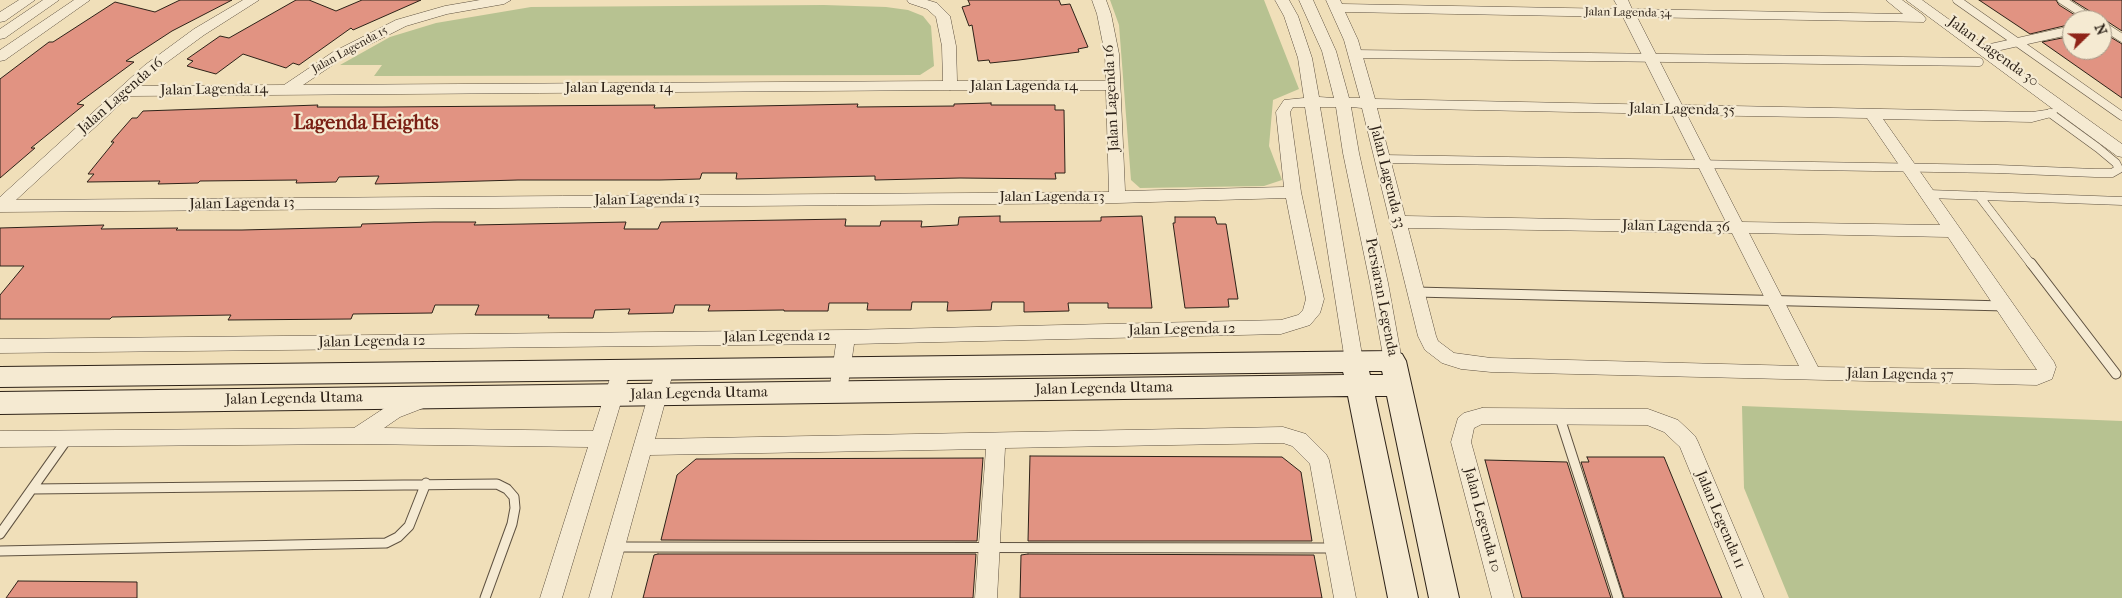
<!DOCTYPE html>
<html>
<head>
<meta charset="utf-8">
<style>
  body { margin:0 }
  #map { position:relative; width:2122px; height:598px; overflow:hidden; background:#f0dfb9; font-family:"IM FELL French Canon",serif }
  canvas { display:block }
  .north { position:absolute; left:2062px; top:10px; width:50px; height:50px; box-sizing:border-box; background:#f5ead2; border:1px solid #a59a88; border-radius:50%; rotate:68deg; font-size:14px; font-weight:700; line-height:20px; text-align:center; color:#2d2218 }
  .north::after { content:''; display:block; margin:auto; width:18px; height:22px; background:#8f2418; clip-path:polygon(50% 0,100% 100%,50% 72%,0 100%) }
</style>
</head>
<body>
<div id="map">
<canvas width="2122" height="598"></canvas>
<div class="north">N</div>
</div>
<script>
const ctx = document.querySelector('canvas').getContext('2d');
ctx.lineJoin = 'round';
function fill(path, color) { ctx.fillStyle = color; ctx.fill(path, 'evenodd'); }
const toPath = rows => new Path2D(rows.map(r => 'M' + r).join(''));
function strokePath(path, color, width, dash) { ctx.strokeStyle = color; ctx.lineWidth = width; ctx.lineCap = dash ? 'butt' : 'round'; ctx.setLineDash(dash || []); ctx.stroke(path); }
function write(font, color, halo, rows, align = 'center') {
  ctx.font = font + ' "IM FELL French Canon",serif'; ctx.lineWidth = 4.5; ctx.setLineDash([]); ctx.textBaseline = 'middle'; ctx.strokeStyle = halo; ctx.fillStyle = color; for (const [text, x, y, turn = 0] of rows) {
    ctx.save(); ctx.translate(x, y); ctx.rotate((+turn || 0) * Math.PI / 180); ctx.textAlign = isNaN(turn) ? turn : align; if (halo) ctx.strokeText(text, 0, 0); ctx.fillText(text, 0, 0); ctx.restore();
  }
}
const green = toPath([
  [1110,0,1264,0,1299,89,1273,100,1269,146,1282,180,1264,186,1140,188,1131,180,1119,25],
  [824,5,886,7,908,10,923,16,931,26,934,66,920,75,374,76,382,65,340,65,390,37,436,23,531,7],
  [1742,406,2122,421,2122,598,1789,598,1744,488]
]);
const building = toPath([
  [180,0,232,0,172,31,126,61,134,62,77,104,84,105,31,148,35,148,0,178,0,79,49,42,53,42,115,2,155,12,180,0],
  [296,0,309,0,336,11,362,0,421,0,353,30,351,28,299,65,293,63,286,68,243,54,216,74,187,66,193,61,187,59,220,36,229,38,296,0],
  [968,0,1059,0,1061,5,1070,4,1088,47,1078,49,1079,52,1019,60,990,63,989,60,978,61,972,25,969,26,962,7,970,5,968,0],
  [1979,0,2056,0,2059,5,2083,20,2072,20,2072,24,2030,34,1979,0],
  [2072,0,2122,0,2122,31,2105,20,2099,20,2096,15,2072,0],
  [2102,32,2122,44,2122,98,2042,42,2072,36,2072,50,2102,50,2102,32],
  [991,103,991,105,1055,105,1055,110,1064,110,1065,173,1055,173,1056,179,960,178,875,180,875,176,736,179,737,173,702,173,700,179,660,180,518,180,375,184,379,176,339,177,336,182,296,183,297,180,200,181,198,183,158,184,160,181,87,182,94,174,88,174,114,142,111,142,132,118,137,118,143,111,318,105,317,107,382,107,655,105,654,108,858,104,857,107,954,106,954,104,991,103],
  [1000,216,1000,222,1101,221,1101,217,1142,216,1152,308,1108,308,1108,303,1068,303,1069,311,1024,312,1024,302,992,302,991,310,947,311,948,302,912,302,911,310,867,310,868,303,829,303,828,311,784,311,784,310,708,311,710,305,675,305,673,313,628,314,630,309,595,310,593,318,548,318,549,315,475,315,479,305,435,305,432,313,353,314,351,319,228,320,231,315,112,317,110,319,0,319,0,295,24,266,0,266,0,228,104,225,101,229,178,228,176,230,242,230,361,227,362,224,434,222,476,222,474,225,626,222,624,229,658,229,661,222,846,219,845,226,880,226,881,221,922,221,921,227,958,225,959,217,1000,216],
  [1175,217,1215,217,1217,224,1226,224,1238,299,1228,299,1229,307,1185,308,1173,223,1175,223,1175,217],
  [1030,456,1282,457,1301,472,1312,541,1028,541,1030,456],
  [1587,457,1664,457,1722,598,1624,598,1581,462,1589,462,1587,457],
  [983,458,977,541,661,540,677,475,696,459,983,458],
  [1485,460,1567,462,1611,598,1522,598,1485,460],
  [658,554,976,554,973,598,643,598,654,555,658,554],
  [1028,554,1314,555,1322,598,1020,598,1021,555,1028,554],
  [18,581,137,582,137,598,6,598,18,581]
]);
const laneFar1 = toPath([
  [1957,0,2122,116],
  [2062,0,2093,20],
  [2102,25,2122,38],
  [1982,50,2072,30],
  [1355,54,1979,62],
  [1384,159,1997,169,2095,173,2112,173,2119,169,2116,163,2098,148,2050,113],
  [1929,194,2122,201],
  [1979,196,2031,264]
]);
const lane = toPath([
  [2031,263,2116,374],
  [1415,292,2006,306],
  [1559,415,1618,598],
  [32,489,497,484,507,489,514,497,515,508,512,524,485,598],
  [0,534,68,438],
  [615,547,1334,548],
  [0,551,386,543,398,537,409,526,426,483]
]);
const street = toPath([
  [19,0,35,0,5,21,0,22,0,12,19,0],
  [43,0,59,0,5,38,0,39,0,29,43,0],
  [74,0,90,0,5,60,0,61,0,50,74,0],
  [243,0,259,0,204,35,155,71,139,86,284,85,333,52,396,20,445,6,480,0,511,0,504,4,447,14,406,26,343,58,303,85,943,81,942,46,936,17,927,9,909,3,907,0,927,0,937,3,950,16,956,46,957,81,1106,81,1105,54,1097,14,1092,0,1106,0,1111,14,1119,54,1125,191,1284,187,1276,112,1284,100,1304,98,1298,58,1284,16,1275,0,1289,0,1298,16,1312,58,1319,97,1334,98,1322,51,1299,0,1313,0,1336,51,1349,98,1360,98,1344,40,1326,0,1340,0,1342,4,1619,9,1614,0,1628,0,1632,9,1903,14,1886,0,1902,0,1923,15,1926,19,1924,22,1637,17,1682,105,2032,112,2053,109,1906,0,1922,0,2122,144,2122,157,2117,156,2057,112,2055,116,2032,122,1883,119,2054,362,2056,367,2052,379,2037,385,1491,372,1461,369,1442,363,1425,350,1418,336,1362,108,1351,107,1359,153,1388,283,1402,361,1399,366,1393,368,1387,366,1384,361,1370,283,1343,153,1336,107,1320,107,1363,361,1360,366,1354,368,1348,366,1345,361,1305,107,1293,107,1290,112,1301,192,1324,299,1320,313,1310,325,1281,334,854,344,847,392,845,397,838,399,831,397,829,392,836,344,0,353,0,339,846,330,1281,320,1298,315,1303,310,1306,299,1286,198,1117,203,0,212,0,197,145,65,194,29,243,0],
  [1345,12,1623,17,1667,105,1375,99,1358,40,1345,12],
  [950,90,1106,90,1109,192,16,200,129,96,950,90],
  [1377,108,1672,114,1726,222,1405,216,1377,108],
  [1687,115,1867,118,1940,225,1742,222,1687,115],
  [1408,228,1732,233,1799,366,1491,358,1454,353,1438,341,1436,336,1408,228],
  [1749,233,1948,237,2037,370,1818,367,1749,233],
  [622,362,629,364,631,369,562,598,540,598,588,447,357,444,0,447,0,431,354,428,386,407,424,392,431,395,433,400,431,405,400,417,384,428,593,431,613,369,615,364,622,362],
  [665,362,672,364,674,369,655,439,1283,427,1306,434,1326,454,1329,460,1356,598,1334,598,1310,464,1292,446,1283,443,1005,448,997,598,975,598,986,449,650,455,611,598,589,598,656,369,658,364,665,362],
  [1482,408,1648,409,1678,420,1695,436,1698,442,1764,598,1742,598,1680,447,1664,432,1647,425,1482,424,1474,428,1471,442,1514,598,1492,598,1451,442,1458,418,1464,413,1482,408]
]);
const secondary = toPath([
  [1393,351,1402,354,1406,361,1459,598,1429,598,1387,396,1375,396,1418,598,1388,598,1348,396,0,414,0,392,1344,375,1343,372,0,387,0,367,1393,351],
  [1369,371,1382,371,1383,375,1370,375,1369,371]
]);
const farStreetnames = [
  ["Jalan Lagenda 34",1628,13,1],
  ["Jalan Lagenda 15",350,50,-29]
];
const streetNames = [
  ["Jalan Lagenda 30",1993,52,36],
  ["Jalan Lagenda 14",1024,86],
  ["Jalan Lagenda 14",619,88],
  ["Jalan Lagenda 14",214,90,-1],
  ["Jalan Lagenda 16",121,96,-41],
  ["Jalan Lagenda 16",1112,98,-93],
  ["Jalan Lagenda 35",1682,110,1],
  ["Jalan Lagenda 33",1387,177,76],
  ["Jalan Lagenda 13",1052,197],
  ["Jalan Lagenda 13",647,200,-1],
  ["Jalan Lagenda 13",242,204,-1],
  ["Jalan Lagenda 36",1676,227,1],
  ["Persiaran Legenda",1381,297,79],
  ["Jalan Legenda 12",1182,330,-1],
  ["Jalan Legenda 12",777,337,-1],
  ["Jalan Legenda 12",372,342,-1],
  ["Jalan Lagenda 37",1900,375,1],
  ["Jalan Legenda Utama",1104,389,-1],
  ["Jalan Legenda Utama",699,394,-1],
  ["Jalan Legenda Utama",294,399,-1],
  ["Jalan Legenda 10",1482,520,75],
  ["Jalan Legenda 11",1720,520,67]
];
const districtNames = [
  ["Lagenda Heights",366,124]
];
fill(green, '#b7c291');
fill(building, '#e19382');
strokePath(building, '#2d2218', 1);
strokePath(laneFar1, '#5e5140', 9);
strokePath(lane, '#5e5140', 11);
strokePath(street, '#5e5140', 1);
strokePath(secondary, '#2d2218', 2);
strokePath(laneFar1, '#f5ead2', 8);
strokePath(lane, '#f5ead2', 9);
fill(street, '#f5ead2');
fill(secondary, '#f5ead2');
write('12px', '#2d2218', '#f5ead2', farStreetnames);
write('15px', '#2d2218', '#f5ead2', streetNames);
write('bold 20px', '#7a1f14', '#f5ead2', districtNames);
</script>
</body>
</html>
